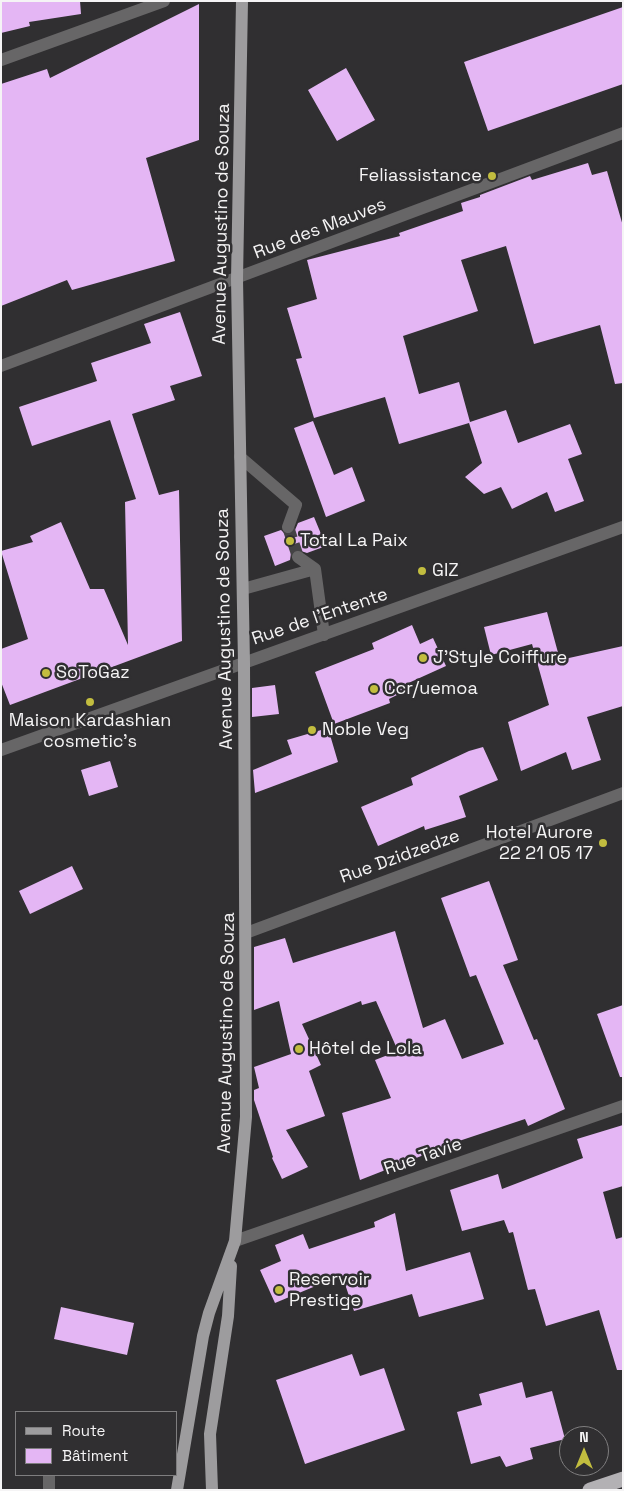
<!DOCTYPE html>
<html>
<head>
<meta charset="utf-8">
<style>
	body { margin:0 }
	#map { position:relative; width:624px; height:1491px; overflow:hidden; background:#302f31; font-family:"Space Grotesk",sans-serif }
	canvas { display:block }
	.frame { position:absolute; inset:0; border:2px solid #f5f4f5; pointer-events:none }
	.legend { position:absolute; left:15px; top:1411px; width:162px; height:65px; box-sizing:border-box; background:#302f31; border:1px solid #7f7e7f; margin:0; padding:6px 9px; list-style:none; font-size:15px; color:#f5f4f5 }
	.legend li { display:flex; align-items:center; gap:10px; height:25px }
	.legend b { width:25px; border:1px solid #7f7e7f }
	.north { position:absolute; left:559px; top:1426px; width:50px; height:50px; box-sizing:border-box; background:#302f31; border:1px solid #7f7e7f; border-radius:50%; rotate:0deg; font-size:14px; font-weight:700; line-height:20px; text-align:center; color:#f5f4f5 }
	.north::after { content:''; display:block; margin:auto; width:18px; height:22px; background:#c2bd3f; clip-path:polygon(50% 0,100% 100%,50% 72%,0 100%) }
</style>
</head>
<body>
<div id="map">
<canvas width="624" height="1491"></canvas>
<div class="frame"></div>
<ul class="legend">
<li><b style="height:6px;background:#9d9c9e"></b>Route</li>
<li><b style="height:14px;background:#e4b6f4"></b>Bâtiment</li>
</ul>
<div class="north">N</div>
</div>
<script>
const c = document.querySelector('canvas').getContext('2d');
c.lineJoin = 'round';
function paint(path, color) { c.fillStyle = color; c.fill(path, 'evenodd'); }
function strokePath(path, color, width, dash) { c.strokeStyle = color; c.lineWidth = width; c.lineCap = dash ? 'butt' : 'round'; c.setLineDash(dash || []); c.stroke(path); }
function label(font, color, halo, rows, align = 'center') {
  c.font = font + ' "Space Grotesk",sans-serif'; c.lineWidth = 5; c.setLineDash([]); c.textBaseline = 'middle'; c.strokeStyle = halo; c.fillStyle = color; for (const [text, x, y, turn = 0] of rows) {
    c.save(); c.translate(x, y); c.rotate((+turn || 0) * Math.PI / 180); c.textAlign = isNaN(turn) ? turn : align; if (halo) c.strokeText(text, 0, 0); c.fillText(text, 0, 0); c.restore();
  }
}
paint(new Path2D(`
	M 1,1 L 80,1 L 81,14 L 29,22 L 30,26 L 1,33 Z
	M 199,4 L 199,140 L 146,158 L 175,261 L 72,290 L 67,280 L 1,306 L 1,84 L 47,69 L 50,78 Z
	M 623,7 L 623,84 L 488,131 L 464,62 Z
	M 346,68 L 375,120 L 337,141 L 308,90 Z
	M 588,163 L 592,175 L 607,171 L 623,226 L 623,383 L 615,384 L 600,325 L 534,344 L 506,246 L 461,260 L 478,311 L 403,336 L 419,394 L 459,382 L 470,422 L 506,410 L 518,443 L 570,424 L 582,454 L 568,459 L 584,501 L 555,512 L 547,492 L 512,509 L 501,487 L 484,494 L 465,477 L 482,463 L 469,423 L 399,444 L 385,397 L 314,418 L 296,359 L 302,358 L 287,308 L 317,299 L 307,260 L 400,236 L 399,233 L 463,211 L 461,203 L 480,197 L 480,195 L 530,176 L 532,180 Z
	M 180,312 L 202,376 L 170,386 L 175,400 L 132,414 L 159,495 L 179,490 L 182,641 L 10,705 L 1,682 L 1,649 L 28,639 L 1,551 L 33,542 L 30,536 L 61,522 L 90,589 L 104,589 L 128,645 L 125,502 L 136,499 L 110,420 L 32,446 L 19,407 L 97,381 L 91,363 L 151,343 L 144,324 Z
	M 313,421 L 334,475 L 352,467 L 365,501 L 326,517 L 294,428 Z
	M 314,517 L 326,546 L 307,553 L 295,549 L 291,553 L 290,560 L 275,566 L 264,536 L 281,530 L 285,534 L 290,535 L 295,530 L 298,523 Z
	M 547,612 L 560,660 L 623,646 L 623,706 L 587,717 L 601,760 L 572,770 L 566,752 L 521,771 L 508,722 L 549,705 L 532,644 L 491,655 L 484,627 Z
	M 412,625 L 420,644 L 433,638 L 446,666 L 404,685 L 407,690 L 389,699 L 390,703 L 334,724 L 315,672 L 374,649 L 372,643 Z
	M 275,685 L 279,714 L 252,717 L 252,688 Z
	M 328,728 L 338,762 L 255,793 L 253,770 L 292,754 L 287,740 Z
	M 483,747 L 498,780 L 459,796 L 466,817 L 425,830 L 424,826 L 378,846 L 361,807 L 413,785 L 411,778 L 469,751 Z
	M 110,761 L 118,787 L 89,796 L 81,770 Z
	M 72,866 L 83,889 L 30,914 L 19,891 Z
	M 489,881 L 518,960 L 503,965 L 534,1040 L 537,1039 L 565,1109 L 528,1126 L 525,1119 L 462,1140 L 360,1180 L 342,1113 L 391,1098 L 375,1060 L 398,1051 L 376,1001 L 362,1005 L 361,1001 L 302,1024 L 321,1065 L 309,1071 L 325,1116 L 286,1130 L 308,1167 L 282,1179 L 272,1158 L 273,1157 L 254,1100 L 254,1090 L 259,1088 L 254,1067 L 291,1054 L 279,1001 L 254,1010 L 254,947 L 285,938 L 293,963 L 395,931 L 423,1028 L 445,1019 L 462,1059 L 504,1044 L 476,975 L 470,977 L 441,898 Z
	M 623,1005 L 623,1077 L 620,1077 L 597,1014 Z
	M 623,1125 L 623,1186 L 603,1192 L 616,1239 L 623,1237 L 623,1370 L 617,1370 L 599,1310 L 546,1326 L 535,1289 L 528,1290 L 513,1232 L 509,1233 L 504,1220 L 462,1231 L 450,1190 L 498,1174 L 502,1189 L 583,1158 L 577,1139 Z
	M 395,1213 L 406,1271 L 470,1252 L 484,1299 L 419,1317 L 412,1294 L 354,1311 L 342,1275 L 275,1303 L 260,1270 L 281,1261 L 275,1245 L 303,1234 L 309,1249 L 375,1227 L 374,1222 Z
	M 61,1307 L 134,1323 L 127,1355 L 54,1339 Z
	M 352,1354 L 360,1376 L 384,1368 L 405,1430 L 305,1464 L 276,1380 Z
	M 522,1382 L 526,1398 L 552,1391 L 565,1439 L 530,1448 L 533,1459 L 506,1467 L 500,1456 L 471,1464 L 457,1412 L 482,1405 L 479,1394 Z`), '#e4b6f4');
strokePath(new Path2D(`
	M 288,527 L 298,557`), '#444345', 12, [12, 6]);
strokePath(new Path2D(`
	M 1,60 L 164,1
	M 1,366 L 623,133
	M 240,457 L 296,505 L 288,527
	M 298,557 L 315,569 L 324,635
	M 243,589 L 315,569
	M 1,750 L 623,527
	M 246,933 L 623,793
	M 235,1241 L 623,1106
	M 49,1490 L 49,1475`), '#676667', 12);
strokePath(new Path2D(`
	M 177,1490 L 203,1336 L 209,1313 L 235,1241 L 246,1117 L 244,663 L 237,279 L 242,1
	M 212,1490 L 210,1434 L 228,1316 L 231,1266`), '#9d9c9e', 12);
strokePath(new Path2D(`
	M 590,1490 L 623,1479`), '#b3b1b4', 15);
for (const [x, y, r, color] of [
	[492,176,5,"#c2bd3f"],
	[290,541,5,"#c2bd3f"],
	[422,571,5,"#c2bd3f"],
	[423,658,5,"#c2bd3f"],
	[46,673,5,"#c2bd3f"],
	[374,689,5,"#c2bd3f"],
	[90,702,5,"#c2bd3f"],
	[312,730,5,"#c2bd3f"],
	[603,843,5,"#c2bd3f"],
	[299,1049,5,"#c2bd3f"],
	[279,1290,5,"#c2bd3f"]
]) { const dot = new Path2D(); dot.arc(x, y, r, 0, 2 * Math.PI); c.fillStyle = color; c.fill(dot); strokePath(dot, '#302f31', 2); }
label('18px', '#f5f4f5', '#302f31', [
	["Feliassistance",482,176,"right"],
	["Total La Paix",300,541],
	["GIZ",432,571],
	["J'Style Coiffure",433,658],
	["SoToGaz",56,673],
	["Ccr/uemoa",384,689],
	["Maison Kardashian",90,721,"center"],
	["cosmetic's",90,742,"center"],
	["Noble Veg",322,730],
	["Hotel Aurore",593,833,"right"],
	["22 21 05 17",593,854,"right"],
	["Hôtel de Lola",309,1049],
	["Reservoir",289,1280],
	["Prestige",289,1301]
], 'left');
label('18px', '#f5f4f5', '#302f31', [
	["Avenue Augustino de Souza",222,224,-89],
	["Rue des Mauves",320,229,-21],
	["Rue de l'Entente",320,617,-19],
	["Avenue Augustino de Souza",225,629,-91],
	["Rue Dzidzedze",400,857,-20],
	["Avenue Augustino de Souza",227,1033,-89],
	["Rue Tavie",423,1157,-19]
]);
</script>
</body>
</html>
